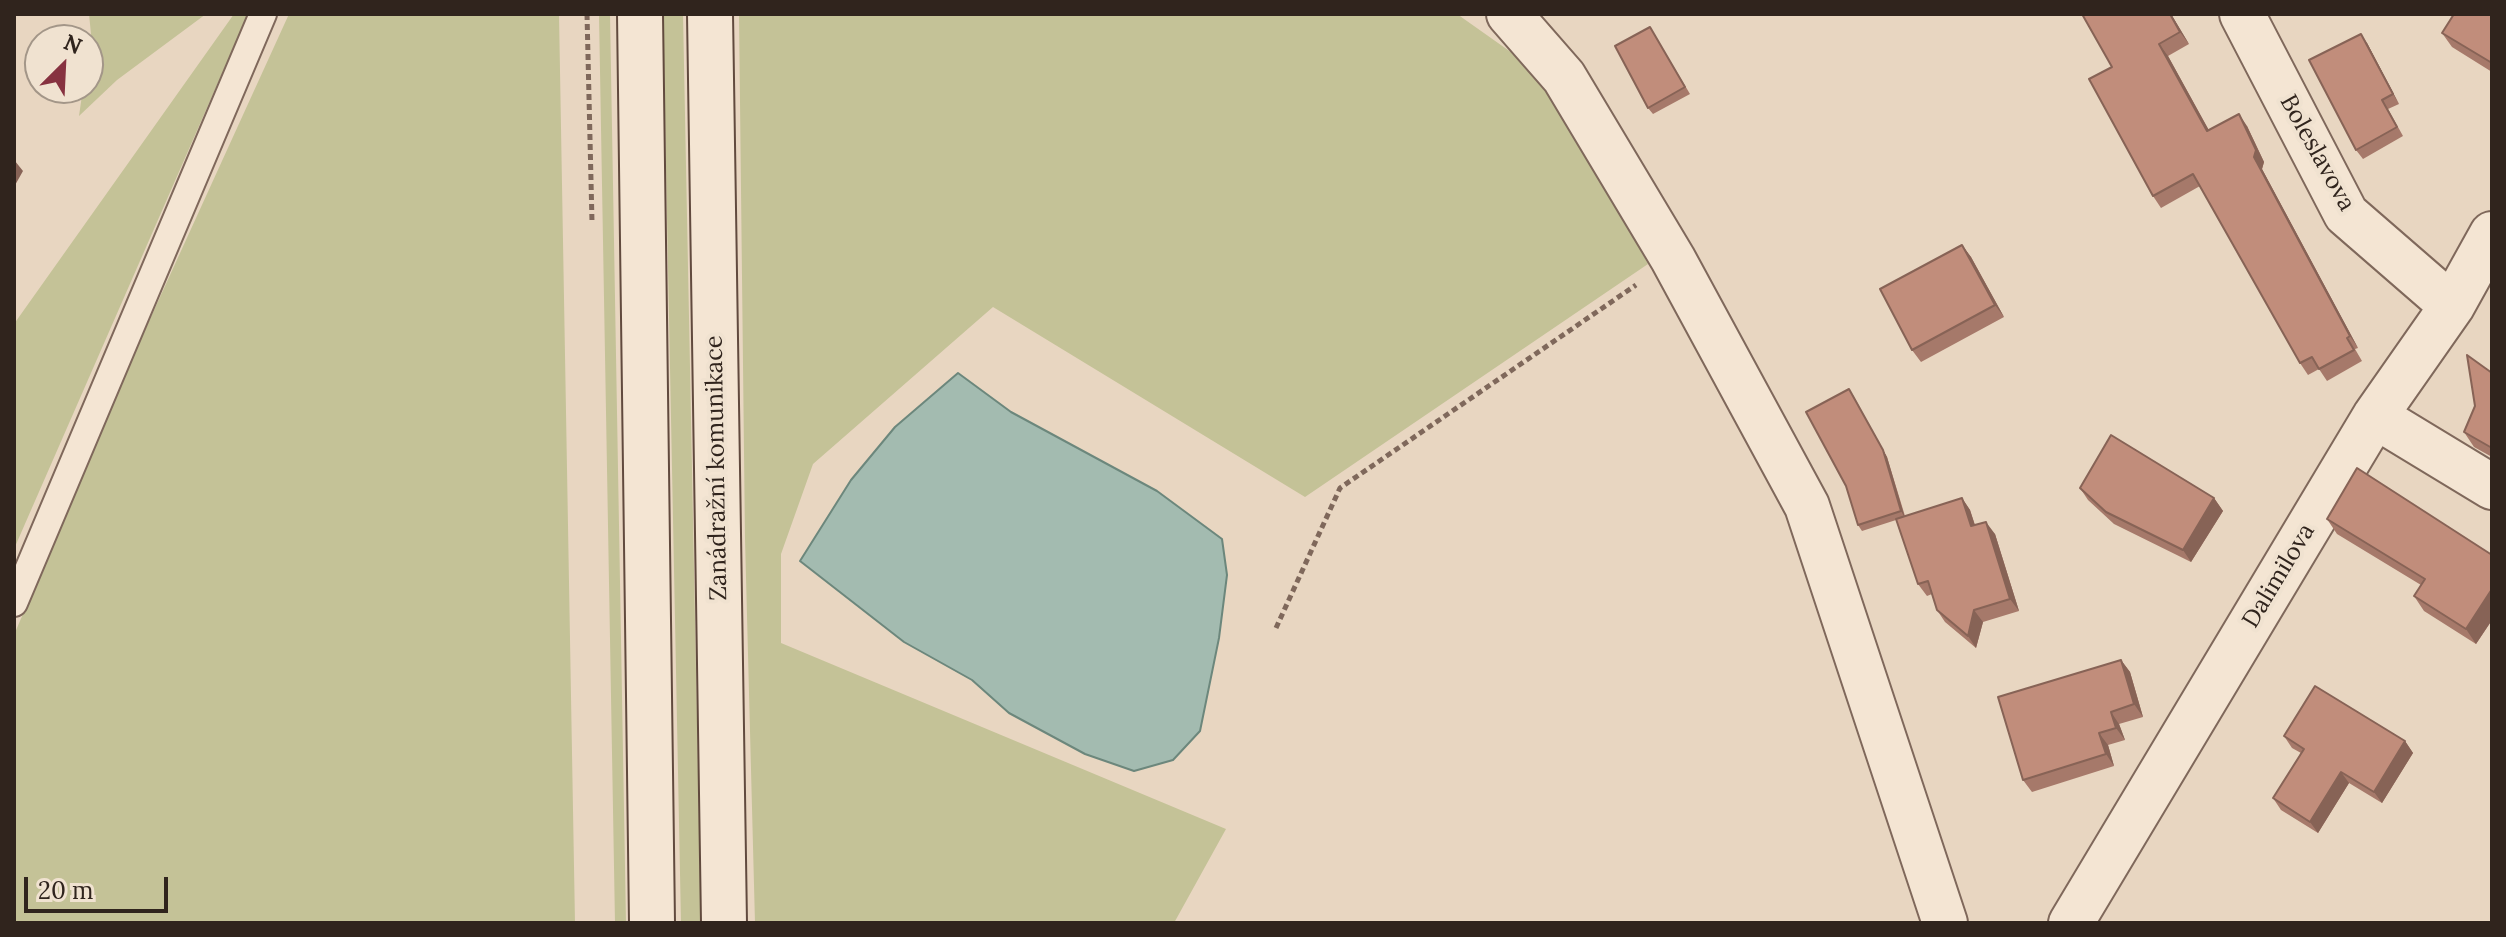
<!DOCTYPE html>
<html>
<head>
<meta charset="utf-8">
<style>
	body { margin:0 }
	#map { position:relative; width:2506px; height:937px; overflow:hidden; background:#e8d6c1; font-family:Lora,serif }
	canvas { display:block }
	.frame { position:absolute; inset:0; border:16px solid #30241d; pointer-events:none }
	.north { position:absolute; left:24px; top:24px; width:80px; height:80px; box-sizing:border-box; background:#f0e2d0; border:2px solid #a39688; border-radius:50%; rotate:24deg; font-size:22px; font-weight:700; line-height:32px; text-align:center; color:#30241d }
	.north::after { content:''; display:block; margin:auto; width:28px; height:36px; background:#873240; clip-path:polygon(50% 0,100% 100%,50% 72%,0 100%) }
	.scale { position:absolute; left:24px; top:877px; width:144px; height:36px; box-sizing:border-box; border:4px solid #30241d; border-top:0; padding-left:10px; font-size:24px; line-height:28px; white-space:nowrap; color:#30241d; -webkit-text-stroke:6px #f0e2d0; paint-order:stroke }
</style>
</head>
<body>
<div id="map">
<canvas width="2506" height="937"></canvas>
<div class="frame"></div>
<div class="north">N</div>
<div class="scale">20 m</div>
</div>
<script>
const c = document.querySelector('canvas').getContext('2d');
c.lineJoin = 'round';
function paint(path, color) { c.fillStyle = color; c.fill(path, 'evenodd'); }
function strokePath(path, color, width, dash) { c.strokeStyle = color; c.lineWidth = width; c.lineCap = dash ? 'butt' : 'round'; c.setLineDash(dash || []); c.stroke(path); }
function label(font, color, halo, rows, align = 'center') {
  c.font = font + ' Lora,serif'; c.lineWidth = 8; c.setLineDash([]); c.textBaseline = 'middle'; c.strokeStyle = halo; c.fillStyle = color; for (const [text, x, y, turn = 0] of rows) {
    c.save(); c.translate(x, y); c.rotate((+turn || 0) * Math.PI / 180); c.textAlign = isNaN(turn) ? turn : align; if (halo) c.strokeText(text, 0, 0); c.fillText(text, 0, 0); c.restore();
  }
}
paint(new Path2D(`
	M 89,14 L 206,14 L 117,80 L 79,116 L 83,88 L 88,88 L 91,34 Z
	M 234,14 L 248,14 L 14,549 L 14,324 Z
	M 289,14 L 559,14 L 575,923 L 14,923 L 14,635 L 129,365 Z
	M 599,14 L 610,14 L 626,923 L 615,923 Z
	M 663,14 L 683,14 L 701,923 L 681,923 Z
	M 739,14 L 1457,14 L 1549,79 L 1648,264 L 1305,497 L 993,307 L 813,464 L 781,554 L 781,643 L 1226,829 L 1174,923 L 755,923 L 745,539 Z`), '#c4c297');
const water = new Path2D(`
	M 958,373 L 1011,412 L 1157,491 L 1222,539 L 1227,575 L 1219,638 L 1200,731 L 1173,760 L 1134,771 L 1085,754 L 1009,713 L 972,680 L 904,642 L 800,561 L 851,480 L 895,427 Z`);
paint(water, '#a3bbb0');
strokePath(water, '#6c877c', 2);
const service = new Path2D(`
	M 14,603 L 263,14`);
const minor = new Path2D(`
	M 1509,14 L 1564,77 L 1673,259 L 1807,506 L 1945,923
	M 2242,14 L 2346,214 L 2452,306
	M 2375,416 L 2492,487
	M 2071,923 L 2375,416 L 2452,306 L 2492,234`);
const secondary = new Path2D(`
	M 640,14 L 652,923
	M 710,14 L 724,923`);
strokePath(service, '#7f685b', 30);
strokePath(minor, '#7f685b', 48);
strokePath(secondary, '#614a3e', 48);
strokePath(new Path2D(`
	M 587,14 L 592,222
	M 1276,628 L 1340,488 L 1636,285`), '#7f685b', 5, [6, 4]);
strokePath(service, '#f4e5d3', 26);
strokePath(minor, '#f4e5d3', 44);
strokePath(secondary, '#f4e5d3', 44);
paint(new Path2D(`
	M 2082,14 L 2171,14 L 2189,44 L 2168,56 L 2209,131 L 2247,126 L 2264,162 L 2262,169 L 2358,348 L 2355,349 L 2362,361 L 2327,381 L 2319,369 L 2308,375 L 2300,363 L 2200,186 L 2161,208 L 2153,196 L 2112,67 Z
	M 2492,14 L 2492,72 L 2452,47 L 2442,33 Z
	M 1650,27 L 1690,94 L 1653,114 L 1648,108 Z
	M 2367,43 L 2399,104 L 2388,109 L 2403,136 L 2363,159 L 2356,150 Z
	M 1962,245 L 1971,257 L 2004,317 L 1921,362 L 1912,350 Z
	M 2492,373 L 2492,457 L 2474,447 L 2464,432 Z
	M 1853,395 L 1887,457 L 1905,516 L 1962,498 L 1970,510 L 1975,525 L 1995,534 L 2019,611 L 1983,622 L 1976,648 L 1945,622 L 1937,610 L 1932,594 L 1927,596 L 1918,584 L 1896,520 L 1862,531 L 1858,525 Z
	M 2080,488 L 2214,498 L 2223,511 L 2191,562 L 2114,524 L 2088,500 Z
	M 2327,519 L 2492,555 L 2492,620 L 2476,644 L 2424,611 L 2414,596 L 2421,585 L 2337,534 Z
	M 2121,660 L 2130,672 L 2143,717 L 2119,724 L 2125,740 L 2108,745 L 2114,766 L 2032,792 L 2023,780 Z
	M 2284,736 L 2405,741 L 2413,753 L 2382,803 L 2349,783 L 2318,833 L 2281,810 L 2273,798 L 2301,753 L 2292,748 Z`), '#a6796a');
paint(new Path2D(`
	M 2170,14 L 2171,14 L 2189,44 L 2180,32 Z
	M 2361,34 L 2367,43 L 2399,104 L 2393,94 Z
	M 2159,44 L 2168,56 L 2216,143 L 2207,131 Z
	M 2239,114 L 2247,126 L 2264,162 L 2262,169 L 2358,348 L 2350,336 L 2254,157 Z
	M 15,161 L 23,171 L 14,187 L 14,163 Z
	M 1962,245 L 1971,257 L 2004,317 L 1995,305 Z
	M 1849,389 L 1887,457 L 1905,518 L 1901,511 Z
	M 1962,498 L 1970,510 L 1979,538 L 1971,526 Z
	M 2214,498 L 2223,511 L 2191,562 L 2183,550 Z
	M 1986,522 L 1995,534 L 2019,611 L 2010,599 Z
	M 2492,589 L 2492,620 L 2476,644 L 2466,629 Z
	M 1974,610 L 1983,622 L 1976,648 L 1968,636 Z
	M 2121,660 L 2130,672 L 2143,717 L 2134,704 Z
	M 2111,712 L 2119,724 L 2125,740 L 2116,728 Z
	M 2099,733 L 2108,745 L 2114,766 L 2106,754 Z
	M 2405,741 L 2413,753 L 2382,803 L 2374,792 Z
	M 2341,772 L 2349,783 L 2318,833 L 2310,822 Z`), '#876356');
const building = new Path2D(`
	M 2082,14 L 2170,14 L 2180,32 L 2159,44 L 2207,131 L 2239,114 L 2256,150 L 2254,157 L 2350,336 L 2347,338 L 2354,350 L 2319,369 L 2312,357 L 2300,363 L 2193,174 L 2153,196 L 2089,79 L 2112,67 Z
	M 2454,14 L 2492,14 L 2492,63 L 2442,33 Z
	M 1650,27 L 1685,87 L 1648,108 L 1615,46 Z
	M 2361,34 L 2393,94 L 2382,100 L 2397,127 L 2356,150 L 2309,60 Z
	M 1962,245 L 1995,305 L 1912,350 L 1880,289 Z
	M 2467,355 L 2492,373 L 2492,448 L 2464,432 L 2475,406 Z
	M 1849,389 L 1883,450 L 1901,511 L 1858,525 L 1846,486 L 1806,412 Z
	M 2111,435 L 2214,498 L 2183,550 L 2106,512 L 2080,488 Z
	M 2357,468 L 2492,555 L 2492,589 L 2466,629 L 2414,596 L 2425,579 L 2327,519 Z
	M 1962,498 L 1971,526 L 1986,522 L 2010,599 L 1974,610 L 1968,636 L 1937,610 L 1928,581 L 1918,584 L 1896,519 Z
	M 2121,660 L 2134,704 L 2111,712 L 2116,728 L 2099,733 L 2106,754 L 2023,780 L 1998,697 Z
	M 2315,686 L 2405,741 L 2374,792 L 2341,772 L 2310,822 L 2273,798 L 2304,749 L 2284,736 Z`);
paint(building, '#c18d7b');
strokePath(building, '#876356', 2);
label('24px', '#30241d', '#f0e2d0', [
	["Boleslavova",2317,153,61],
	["Zanádražní komunikace",717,468,-91],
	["Dalimilova",2279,576,-59]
]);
</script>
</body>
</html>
